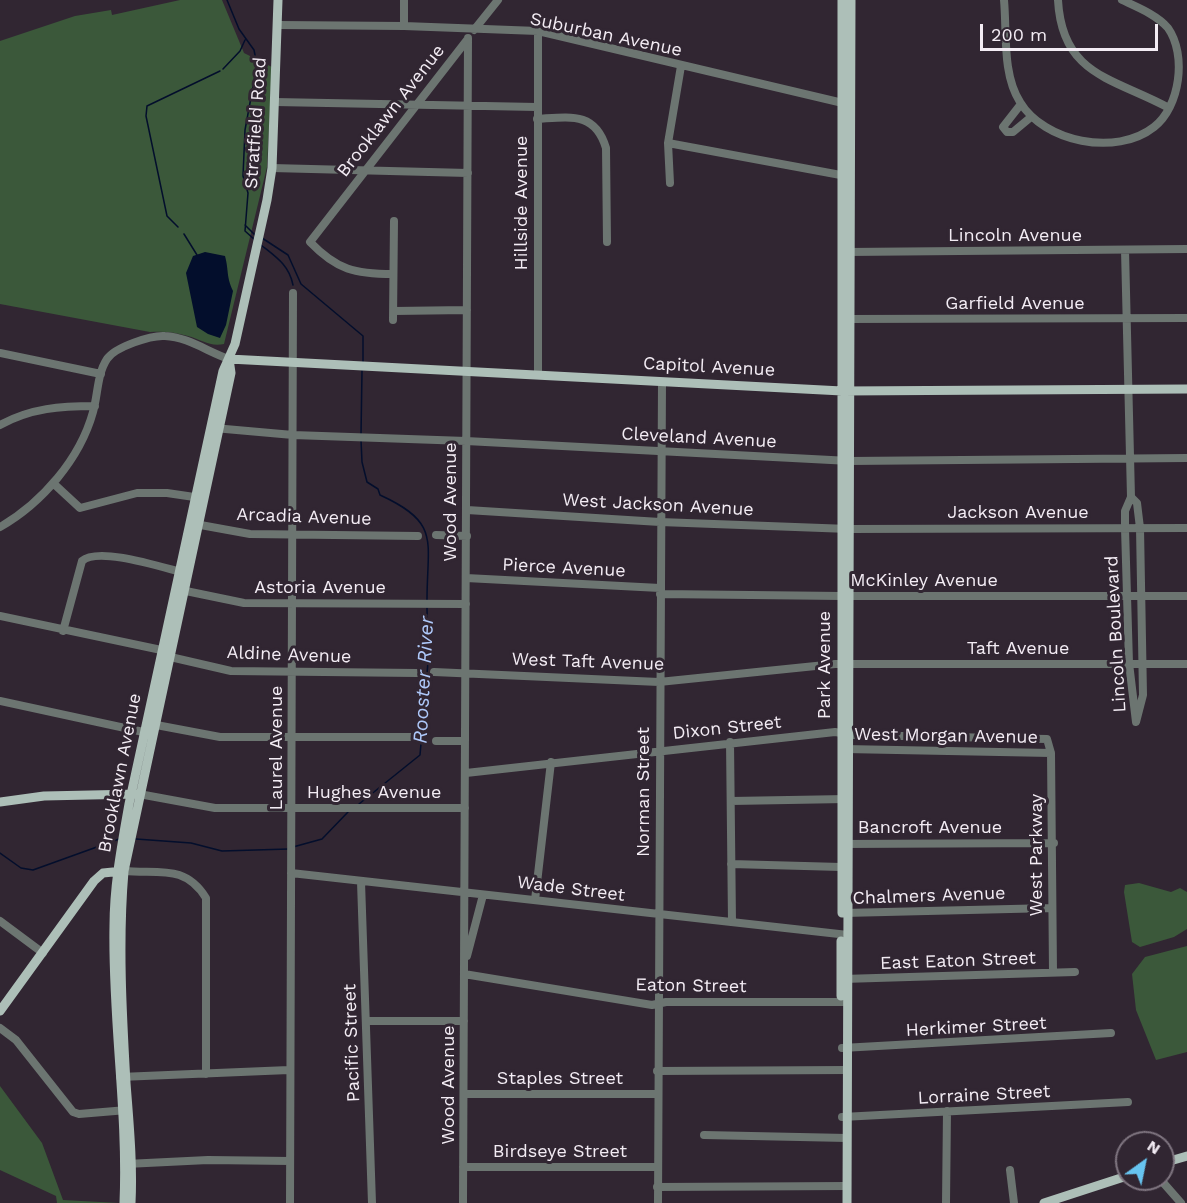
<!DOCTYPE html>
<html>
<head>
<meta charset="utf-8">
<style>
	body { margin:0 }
	#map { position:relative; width:1187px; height:1203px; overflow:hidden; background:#312632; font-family:"Work Sans",sans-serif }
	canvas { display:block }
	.north { position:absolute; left:1115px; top:1131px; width:60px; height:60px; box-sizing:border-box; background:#312632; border:2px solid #7f7580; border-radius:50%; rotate:33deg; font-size:16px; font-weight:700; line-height:24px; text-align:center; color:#f3ecf4 }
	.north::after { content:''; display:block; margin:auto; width:21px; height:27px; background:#67c4f0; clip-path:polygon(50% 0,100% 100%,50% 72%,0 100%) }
	.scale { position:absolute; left:980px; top:24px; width:178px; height:27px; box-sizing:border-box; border:3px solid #f3ecf4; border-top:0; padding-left:8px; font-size:18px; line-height:21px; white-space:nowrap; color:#f3ecf4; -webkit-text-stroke:4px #312632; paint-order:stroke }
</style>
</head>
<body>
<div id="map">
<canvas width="1187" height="1203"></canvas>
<div class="north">N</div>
<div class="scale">200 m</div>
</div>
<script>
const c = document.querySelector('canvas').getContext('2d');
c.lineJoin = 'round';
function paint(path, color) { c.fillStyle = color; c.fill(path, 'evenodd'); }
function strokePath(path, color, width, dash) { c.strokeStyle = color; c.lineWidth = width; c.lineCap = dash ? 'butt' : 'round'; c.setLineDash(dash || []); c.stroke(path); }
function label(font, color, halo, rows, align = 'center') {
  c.font = font + ' "Work Sans",sans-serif'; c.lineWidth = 6; c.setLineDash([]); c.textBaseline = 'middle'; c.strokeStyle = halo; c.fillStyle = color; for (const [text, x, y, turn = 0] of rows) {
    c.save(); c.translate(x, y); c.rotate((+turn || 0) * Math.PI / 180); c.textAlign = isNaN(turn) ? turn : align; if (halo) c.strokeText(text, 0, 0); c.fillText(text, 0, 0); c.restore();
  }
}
paint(new Path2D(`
	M 180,0 L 222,0 L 244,53 L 272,67 L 267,167 L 224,344 C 210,347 202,340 188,336 C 175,332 164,331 150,332 L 0,304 L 0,41 L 75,16 L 111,10 L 112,15 Z
	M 1139,883 L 1171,892 L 1180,888 L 1187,892 L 1187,929 L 1174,937 L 1140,947 L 1132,942 L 1124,892 L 1125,885 Z
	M 1187,946 L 1187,1052 L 1156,1060 L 1136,1010 L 1132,974 L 1145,957 Z
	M 0,1086 L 42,1143 L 63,1200 L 119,1203 L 57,1203 L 56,1196 L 0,1170 Z`), '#3b583a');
paint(new Path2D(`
	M 205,252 L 225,256 C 229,271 226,276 233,291 L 226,325 L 220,338 L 208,334 L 197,327 L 186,273 L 193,256 Z`), '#030e2c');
strokePath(new Path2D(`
	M 227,0 L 239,29 L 254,50 L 257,65 L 245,130 L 243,176 L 248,193 L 245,231 L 255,240
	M 223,69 L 240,51 L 245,40
	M 245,225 L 255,235
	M 178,227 L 167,216 L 146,116 L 147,106 L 220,71
	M 184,234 L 197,255
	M 262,238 L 288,255 L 301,284 L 363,336 L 363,363
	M 261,245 C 276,257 289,265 293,285
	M 361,435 L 362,371
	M 361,440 L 362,462 L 367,482 L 378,489 L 380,495 C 441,523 427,540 427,600
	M 359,804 L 420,755 L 428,662 L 427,608
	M 136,839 L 191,843 L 222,851 L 289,849
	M 293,847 L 322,839 L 348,812
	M 0,853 L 21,868 L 33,870 L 119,839`), '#030e2c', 1.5);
strokePath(new Path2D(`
	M 1004,0 C 1007,32 1002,74 1020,102 C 1044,142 1116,157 1154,127 C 1180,107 1187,55 1168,28 C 1157,15 1137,7 1122,0
	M 1058,0 C 1062,76 1114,78 1169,108
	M 279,25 L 404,26 L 538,31 L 847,104
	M 404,26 L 404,0
	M 474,30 L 498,0
	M 275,102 L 537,107
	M 1021,104 L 1003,127 L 1007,132 L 1013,132 L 1031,117
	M 537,119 C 569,117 595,111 606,148 L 607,242
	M 668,143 L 846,176
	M 272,168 L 468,173
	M 670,183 L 668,143 L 681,66
	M 1125,250 L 1131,497 L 1125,511 L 1125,528 L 1129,663 L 1136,722 L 1143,695 L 1140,528 L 1137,503 L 1131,497
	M 847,252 L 1187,249
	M 393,274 C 355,274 337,270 310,242 L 467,40
	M 394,311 L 467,310
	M 847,319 L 1187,318
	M 393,320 L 394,221
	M 0,353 L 101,374
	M 538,374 L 538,31
	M 0,425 C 31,408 61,406 95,406
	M 214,428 L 293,435 L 466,441 L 850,461 L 1187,458
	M 53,483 L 80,508 L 137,493 L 167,493 L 201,498
	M 467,510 L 660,522 L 849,529 L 1187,528
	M 195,524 L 250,534 L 418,536
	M 0,527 C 42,503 80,459 93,412 C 98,395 97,374 107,359 C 115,347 151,335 165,336 C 188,337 208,352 229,359
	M 436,535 L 467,536
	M 466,578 L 660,588
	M 181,590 L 244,603 L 466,604
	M 660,594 L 841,596 L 1187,596
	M 0,616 L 166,651
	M 63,631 L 82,561 C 98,546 164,568 185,573
	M 166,656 L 231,671 L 417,673
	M 434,672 L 659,682 L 835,664 L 1187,664
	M 0,701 L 148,733
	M 151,724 L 220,737 L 416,737
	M 436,741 L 465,741
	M 730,742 L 732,922
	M 845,749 L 1051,753
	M 466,773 L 835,732 L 854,735 L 1047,739 L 1051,753 L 1053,972
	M 139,794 L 215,808 L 465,808
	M 731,801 L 846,799
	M 843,844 L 1054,843
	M 731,864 L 841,867
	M 124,871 C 159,874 185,864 206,898 L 206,1074
	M 291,873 L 848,935
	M 361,882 L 372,1203
	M 535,900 L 551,762
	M 844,913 L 1052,908
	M 0,921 L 43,953
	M 467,956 L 483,895
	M 464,974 L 652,1005 L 666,1002 L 847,1002
	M 843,979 L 1075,972
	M 367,1021 L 464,1021
	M 0,1028 L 16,1040 L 73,1112 L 79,1114 L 127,1110
	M 842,1048 L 1111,1033
	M 657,1071 L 847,1070
	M 120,1077 L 289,1070
	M 464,1094 L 656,1094
	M 842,1117 L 1128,1102
	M 704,1135 L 847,1138
	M 126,1164 L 208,1160 L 290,1161
	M 463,1167 L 657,1167
	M 1010,1170 L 1014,1203
	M 1160,1179 L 1181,1203
	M 657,1187 L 847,1186
	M 290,1203 L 293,293
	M 463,1203 L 468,38
	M 658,1203 L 662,382
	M 946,1203 L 947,1111`), '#6c7571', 8);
strokePath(new Path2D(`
	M 229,359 L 842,391 L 1187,389
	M 0,802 L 44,796 L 137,794
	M 842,913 L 842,0
	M 841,996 L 841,941
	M 0,1011 L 94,881 L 103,873 L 123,871
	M 1163,1163 L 1187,1156
	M 124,1203 C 128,1111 112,1018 114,926 C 114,884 122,844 129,804 L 223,371 L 235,344 L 267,200 L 272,168 L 278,0
	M 131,1203 C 133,1163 129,1123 126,1083 C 122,1013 118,941 124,871 L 231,373 L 229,359
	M 847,1203 L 851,0
	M 1044,1203 L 1127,1176`), '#adbfb8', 9);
label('18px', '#f3ecf4', '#312632', [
	["Suburban Avenue",606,35,12],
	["Brooklawn Avenue",391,111,-52],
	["Stratfield Road",256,123,-86],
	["Hillside Avenue",522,203,-90],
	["Lincoln Avenue",1015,236],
	["Garfield Avenue",1015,304],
	["Capitol Avenue",709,367,3],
	["Cleveland Avenue",699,438,3],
	["Wood Avenue",451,502,-90],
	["West Jackson Avenue",658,505,3],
	["Jackson Avenue",1018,513],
	["Arcadia Avenue",304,517,2],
	["Pierce Avenue",564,568,3],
	["McKinley Avenue",924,581],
	["Astoria Avenue",320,588],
	["Lincoln Boulevard",1116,634,-93],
	["Taft Avenue",1018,649],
	["Aldine Avenue",289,655,2],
	["West Taft Avenue",588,662,2],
	["Park Avenue",825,665,-90],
	["Dixon Street",727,728,-6],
	["West Morgan Avenue",946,736,1],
	["Laurel Avenue",277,748,-90],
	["Brooklawn Avenue",120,773,-79],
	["Norman Street",644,792,-90],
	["Hughes Avenue",374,793],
	["Bancroft Avenue",930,828],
	["West Parkway",1037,855,-90],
	["Wade Street",571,889,7],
	["Chalmers Avenue",929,896,-2],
	["East Eaton Street",958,961,-2],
	["Eaton Street",691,986,1],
	["Herkimer Street",976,1027,-3],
	["Pacific Street",352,1043,-92],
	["Staples Street",560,1079],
	["Wood Avenue",449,1085,-90],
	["Lorraine Street",984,1095,-3],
	["Birdseye Street",560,1152]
]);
label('italic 20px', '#aec8f9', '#312632', [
	["Rooster River",424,680,-87]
]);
</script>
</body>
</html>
